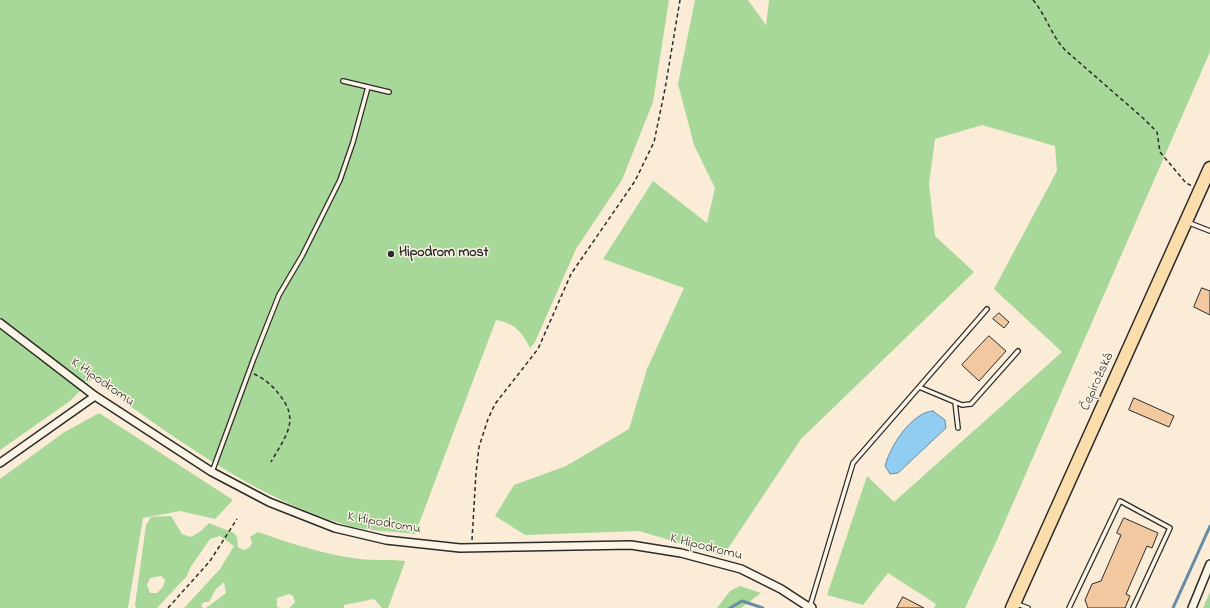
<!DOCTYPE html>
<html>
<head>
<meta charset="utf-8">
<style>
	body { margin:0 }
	canvas { display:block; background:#faecd7 }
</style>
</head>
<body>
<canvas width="1210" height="608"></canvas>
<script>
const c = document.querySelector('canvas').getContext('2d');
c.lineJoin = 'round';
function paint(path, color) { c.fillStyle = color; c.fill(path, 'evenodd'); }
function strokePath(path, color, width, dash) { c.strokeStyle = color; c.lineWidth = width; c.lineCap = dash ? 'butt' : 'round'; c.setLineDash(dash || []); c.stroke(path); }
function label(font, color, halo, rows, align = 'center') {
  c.font = font + ' "Indie Flower",sans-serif'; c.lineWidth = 3; c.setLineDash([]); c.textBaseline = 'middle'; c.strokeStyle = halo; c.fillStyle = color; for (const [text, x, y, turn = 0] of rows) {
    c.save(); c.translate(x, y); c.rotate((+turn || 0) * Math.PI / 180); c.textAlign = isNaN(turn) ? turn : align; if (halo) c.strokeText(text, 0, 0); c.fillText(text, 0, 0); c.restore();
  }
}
paint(new Path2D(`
	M 0,0 L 669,0 L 653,102 L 622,180 L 576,249 L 535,342 L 530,348 C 522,332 515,323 496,320 L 415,534 C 394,531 365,531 346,525 C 252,497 171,435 92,379 L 70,401 L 0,450 Z
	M 695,0 L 748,0 L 766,25 L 769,0 L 1210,0 L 1210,52 L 996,542 L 965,608 L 934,608 L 936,604 L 888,573 L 863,605 L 827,595 L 867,476 L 894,502 L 1062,352 L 994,289 L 1057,171 L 1055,146 L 982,125 L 935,139 L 929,184 L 935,236 L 974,272 L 801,439 L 723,556 L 639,531 L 525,535 L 495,516 L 514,485 L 566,466 L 629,429 L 647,369 L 684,288 L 603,259 L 653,181 L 707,223 L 715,188 L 694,145 L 678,84 Z
	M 99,413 L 233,500 L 215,519 L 180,511 L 143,518 L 128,608 L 0,608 L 0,479 L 63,433 Z
	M 171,516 L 182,534 L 191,537 L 201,531 L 209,523 L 234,533 L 237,537 L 238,547 L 243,550 L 249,548 L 252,543 L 250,537 L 258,532 C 289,543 320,553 353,558 C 369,561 388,559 405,561 L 405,562 L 388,608 L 382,608 L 374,599 L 344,605 L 344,608 L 289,608 L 295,602 L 293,596 L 289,594 L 277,598 L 277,607 L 280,608 L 206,608 L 226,593 L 224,582 L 216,589 L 209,602 L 204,602 L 201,605 L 203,608 L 184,608 L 220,569 L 234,546 L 220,536 L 210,539 L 190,568 L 187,576 L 157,608 L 136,608 L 135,605 L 146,525 L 151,517 ZM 161,576 L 165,580 L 163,587 L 157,593 L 150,593 L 147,585 L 150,578 Z
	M 740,586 L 761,593 L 741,608 L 717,608 L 730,591 Z
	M 1210,592 L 1210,608 L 1203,608 Z`), '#a7d899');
const water = new Path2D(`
	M 933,411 L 945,420 L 946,428 L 898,473 L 890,474 L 885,466 C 890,446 912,412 933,411 Z`);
paint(water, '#91ccf1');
strokePath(water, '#688ca2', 1);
strokePath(new Path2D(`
	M 730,608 L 742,601 L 763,608
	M 1173,608 L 1210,526`), '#688ca2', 3);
const building = new Path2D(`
	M 1202,288 L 1210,291 L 1210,315 L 1194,307 Z
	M 999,313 L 1009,322 L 1004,328 L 993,319 Z
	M 989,336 L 1006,351 L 979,381 L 962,365 Z
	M 1134,398 L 1174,416 L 1169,427 L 1129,410 Z
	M 1124,518 L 1158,533 L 1152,548 L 1147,546 L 1126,594 L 1130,596 L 1125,608 L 1088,608 L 1085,600 L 1092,584 L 1101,581 L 1121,535 L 1117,533 Z
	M 903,597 L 924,608 L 897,608 Z`);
paint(building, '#f2c8a1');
strokePath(building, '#2b2b2b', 1);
const service = new Path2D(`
	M 343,81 L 389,92
	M 1187,222 L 1210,231
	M 919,387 L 962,405 L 971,404 L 1018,351
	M 955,402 L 958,428
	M 212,472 L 254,358 L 279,295 L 302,256 L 340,180 L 353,142 L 368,87
	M 1017,604 L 1028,608
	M 810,606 L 853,463 L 987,309
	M 1069,608 L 1120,501 L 1170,528 L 1133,608`);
const minor = new Path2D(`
	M 0,323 L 95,396 L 212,472 L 269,502 L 335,528 L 386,540 L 460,548 L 631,545 L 681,553 L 741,569 L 781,589 L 810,608
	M 0,463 L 95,396
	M 1192,608 L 1210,564`);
const tertiary = new Path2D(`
	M 810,607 L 811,608`);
const primary = new Path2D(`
	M 1012,608 L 1210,168`);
strokePath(service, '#2b2b2b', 6);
strokePath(minor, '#2b2b2b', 10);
strokePath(tertiary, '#2b2b2b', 12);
strokePath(primary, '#2b2b2b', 15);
strokePath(new Path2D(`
	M 1033,0 C 1046,15 1051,35 1065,50 L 1143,118 L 1157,132 L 1160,152 L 1186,183 L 1192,186
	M 254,374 C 263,378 272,385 278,393 C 301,420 286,435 271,462
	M 472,540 L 476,473 L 479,447 L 488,419 L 495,404 L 538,349 L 571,274 L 635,181 L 654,142 L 665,89 L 680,0
	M 168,608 L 210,561 L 237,519`), '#2b2b2b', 1.5, [4, 3]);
strokePath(service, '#fcf5e5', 3.5);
strokePath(minor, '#fcf5e5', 7);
strokePath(tertiary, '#fcf5e5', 9);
strokePath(primary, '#fbddab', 12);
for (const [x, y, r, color] of [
	[391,254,4,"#2b2b2b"]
]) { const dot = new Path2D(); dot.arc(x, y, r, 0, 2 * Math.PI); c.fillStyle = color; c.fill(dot); strokePath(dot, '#fcf5e5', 1.5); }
label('bold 14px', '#2b2b2b', '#fcf5e5', [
	["Hipodrom most",399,254]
], 'left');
label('14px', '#2b2b2b', '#fcf5e5', [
	["Čepirožská",1098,382,-66],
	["K Hipodromu",102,383,35],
	["K Hipodromu",384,524,10],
	["K Hipodromu",706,548,14]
]);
</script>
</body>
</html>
